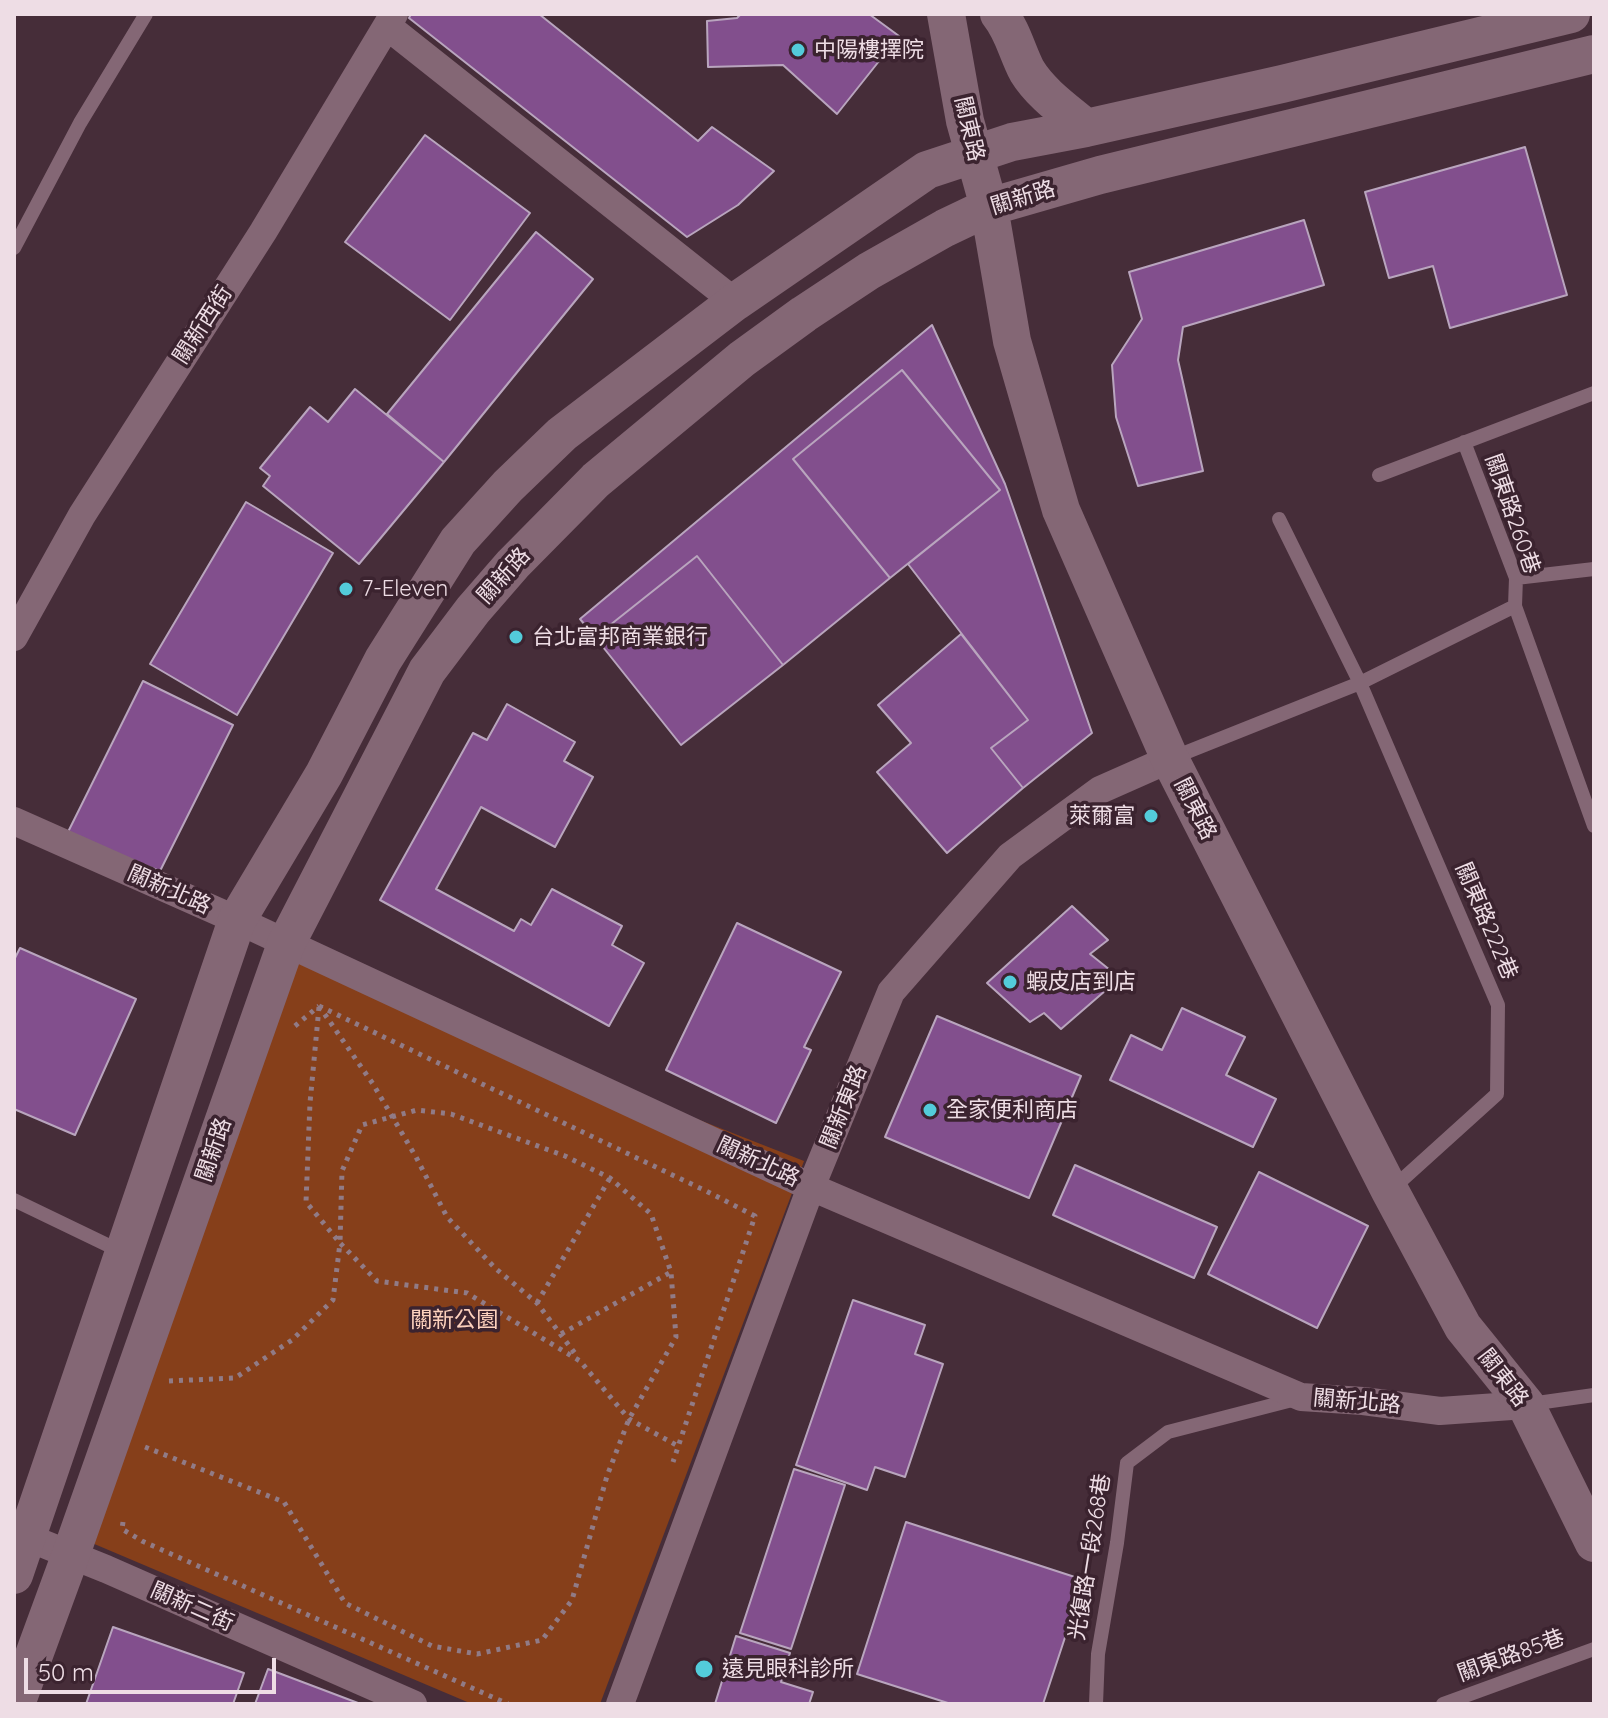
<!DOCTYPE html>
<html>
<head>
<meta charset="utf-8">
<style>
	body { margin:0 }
	#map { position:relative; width:1608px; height:1718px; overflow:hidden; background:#462d39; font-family:Quicksand,sans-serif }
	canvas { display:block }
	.frame { position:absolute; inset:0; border:16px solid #eedde5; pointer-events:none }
	.scale { position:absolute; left:24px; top:1658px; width:252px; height:36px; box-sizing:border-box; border:4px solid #eedde5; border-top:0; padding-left:10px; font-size:24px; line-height:28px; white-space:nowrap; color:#eedde5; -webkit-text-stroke:6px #3b232f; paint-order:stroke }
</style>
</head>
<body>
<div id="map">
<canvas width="1608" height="1718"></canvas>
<div class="frame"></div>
<div class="scale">50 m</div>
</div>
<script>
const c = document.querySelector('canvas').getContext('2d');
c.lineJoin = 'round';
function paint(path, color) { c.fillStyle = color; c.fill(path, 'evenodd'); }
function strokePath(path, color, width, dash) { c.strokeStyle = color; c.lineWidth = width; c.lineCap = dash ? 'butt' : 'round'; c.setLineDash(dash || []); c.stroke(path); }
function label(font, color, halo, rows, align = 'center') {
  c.font = font + ' Quicksand,"Noto Sans TC",sans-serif'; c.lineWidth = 7; c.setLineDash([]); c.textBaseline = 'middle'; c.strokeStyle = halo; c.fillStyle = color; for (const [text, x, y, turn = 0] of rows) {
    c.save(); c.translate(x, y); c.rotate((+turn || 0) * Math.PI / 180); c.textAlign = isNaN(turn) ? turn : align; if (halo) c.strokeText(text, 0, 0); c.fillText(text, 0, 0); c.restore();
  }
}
paint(new Path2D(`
	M 291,960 L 804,1161 L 600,1704 L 472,1704 L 92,1543 Z`), '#863f1a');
const building = new Path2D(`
	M 411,14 L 539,14 L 698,141 L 712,127 L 774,171 L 738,205 L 687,237 L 409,18 Z
	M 741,14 L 869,14 L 899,36 L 837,114 L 783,65 L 708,67 L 707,21 L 737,18 Z
	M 425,135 L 530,213 L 450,320 L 345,242 Z
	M 1525,147 L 1567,295 L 1450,328 L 1433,266 L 1389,278 L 1365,192 Z
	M 1304,220 L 1324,285 L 1183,327 L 1178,360 L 1203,471 L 1138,486 L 1116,417 L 1112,365 L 1142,319 L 1129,272 Z
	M 536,232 L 593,279 L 444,462 L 387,414 Z
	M 932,325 L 1005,484 L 1092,733 L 1023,788 L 991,748 L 1028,720 L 908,564 L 1000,490 L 902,370 L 793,459 L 890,578 L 783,665 L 697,556 L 595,637 L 580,619 Z
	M 902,370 L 1000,490 L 890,578 L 793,459 Z
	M 355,389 L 444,462 L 359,564 L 263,486 L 270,476 L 260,468 L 310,407 L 328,422 Z
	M 246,502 L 333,553 L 237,715 L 150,664 Z
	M 697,556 L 783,665 L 681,745 L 595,637 Z
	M 961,634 L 1028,720 L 991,748 L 1023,788 L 947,853 L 877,772 L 911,743 L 878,705 Z
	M 143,681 L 233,725 L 160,871 L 66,836 Z
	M 507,704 L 575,742 L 564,761 L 593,777 L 555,847 L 481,807 L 436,889 L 514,931 L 521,919 L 531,925 L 552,889 L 622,926 L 612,945 L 644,963 L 609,1026 L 380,900 L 473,733 L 487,740 Z
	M 1072,906 L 1108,940 L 1090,954 L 1120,978 L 1061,1029 L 1044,1013 L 1030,1022 L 987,983 Z
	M 737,923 L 841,972 L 804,1047 L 811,1050 L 776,1123 L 666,1070 Z
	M 20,948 L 136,999 L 75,1135 L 14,1109 L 14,960 Z
	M 1182,1008 L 1245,1037 L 1226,1075 L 1276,1099 L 1253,1147 L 1110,1080 L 1131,1035 L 1162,1050 Z
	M 937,1016 L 1081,1076 L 1029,1198 L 885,1137 Z
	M 1075,1165 L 1217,1227 L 1194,1278 L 1053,1215 Z
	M 1259,1172 L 1368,1226 L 1317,1328 L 1208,1274 Z
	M 853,1300 L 925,1325 L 915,1354 L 943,1364 L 905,1477 L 875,1467 L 867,1490 L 796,1465 Z
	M 794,1469 L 845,1485 L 791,1649 L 740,1633 Z
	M 906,1522 L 1084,1580 L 1043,1704 L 951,1704 L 857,1674 Z
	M 113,1627 L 244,1673 L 233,1704 L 86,1704 Z
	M 736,1636 L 790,1653 L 781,1682 L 813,1692 L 809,1704 L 715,1704 Z
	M 268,1669 L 358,1703 L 358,1704 L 255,1704 Z`);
paint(building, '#824f8d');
strokePath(building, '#b9a5be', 2);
strokePath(new Path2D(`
	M 319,1006 L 706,1191 L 755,1216 L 673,1462
	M 319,1006 L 373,1084 L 416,1157 L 447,1217 L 495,1268 L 537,1303 L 577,1356
	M 319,1007 L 310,1103 L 306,1202 L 340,1243
	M 295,1026 L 319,1006
	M 537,1303 L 610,1178
	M 561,1334 L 671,1272
	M 169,1381 L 235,1378 L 292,1340 L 333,1300 L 340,1243 L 377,1281 L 467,1293 L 580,1361 L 629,1419 L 678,1446
	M 145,1447 L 284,1502 L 345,1603 L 432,1646 L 477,1654 L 542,1640 L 572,1600 L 607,1476 L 629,1419 L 676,1337 L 671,1272 L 651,1214 L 610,1178 L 565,1156 L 451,1114 L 417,1110 L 362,1125 L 342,1171 L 340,1243
	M 123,1522 L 122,1529 L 142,1541 L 508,1704`), '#917b86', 5, [4, 6]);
strokePath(new Path2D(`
	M 14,248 L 80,123 L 146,14
	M 1464,442 L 1516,578 L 1515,606 L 1594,826
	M 1379,475 L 1594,393
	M 1279,519 L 1360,683 L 1498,1005 L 1497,1094 L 1393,1188
	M 1516,578 L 1594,569
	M 1172,758 L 1360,683 L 1515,606
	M 14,1200 L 122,1252
	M 1530,1404 L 1594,1395
	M 1096,1704 L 1098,1654 L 1117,1543 L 1127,1463 L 1168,1432 L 1296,1399
	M 1443,1704 L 1594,1649`), '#846775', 14);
strokePath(new Path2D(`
	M 387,26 L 735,302
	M 14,637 L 82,515 L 263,232 L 394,14
	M 14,821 L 237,920 L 811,1187 L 1301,1397 L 1363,1401 L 1440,1411 L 1526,1405
	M 14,1532 L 106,1569 L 413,1704
	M 620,1704 L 811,1187 L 891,992 L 1010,856 L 1100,790 L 1170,759`), '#846775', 28);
strokePath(new Path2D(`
	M 946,14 L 965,121 L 989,207 L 1012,341 L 1061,510 L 1170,759 L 1390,1191 L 1463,1327 L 1526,1405 L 1594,1543
	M 999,14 C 1013,31 1017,52 1027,71 C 1041,94 1066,111 1086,128
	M 14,1575 L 237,920 L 324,774 L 383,660 L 458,541 L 508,486 L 562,434 L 735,302 L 927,170 L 1012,142 L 1086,128 L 1282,84 L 1571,14
	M 16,1704 L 71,1554 L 286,944 L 427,671 L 473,610 L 513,564 L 596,480 L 742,359 L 804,314 L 869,271 L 945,228 L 989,207 L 1100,175 L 1594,54`), '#846775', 38);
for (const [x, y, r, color] of [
	[798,50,8,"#53cbda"],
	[346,589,8,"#53cbda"],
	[516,637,8,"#53cbda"],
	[1151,816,8,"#53cbda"],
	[1010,982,8,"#53cbda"],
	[930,1110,8,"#53cbda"],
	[704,1669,10,"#53cbda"]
]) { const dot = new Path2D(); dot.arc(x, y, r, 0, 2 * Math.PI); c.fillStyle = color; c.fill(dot); strokePath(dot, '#3b232f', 3); }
label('22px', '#eedde5', '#3b232f', [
	["中陽樓擇院",814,50],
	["7-Eleven",362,589],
	["台北富邦商業銀行",532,637],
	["萊爾富",1135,816,"right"],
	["蝦皮店到店",1026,982],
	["全家便利商店",946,1110],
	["遠見眼科診所",722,1669]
], 'left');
label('22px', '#eedde5', '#3b232f', [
	["關東路",969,129,77],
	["關新路",1023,198,-17],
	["關新西街",203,325,-57],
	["關東路260巷",1512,514,71],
	["關新路",504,576,-48],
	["關東路",1195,809,63],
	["關新北路",169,890,24],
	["關東路222巷",1486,921,67],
	["關新東路",844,1107,-68],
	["關新路",214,1150,-71],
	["關新北路",758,1162,25],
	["關東路",1503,1378,52],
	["關新北路",1357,1402,5],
	["光復路一段268巷",1090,1557,-81],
	["關新二街",192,1607,24],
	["關東路85巷",1511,1656,-20]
]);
label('22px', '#fdd1bd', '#3b232f', [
	["關新公園",454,1320]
]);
</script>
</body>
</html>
